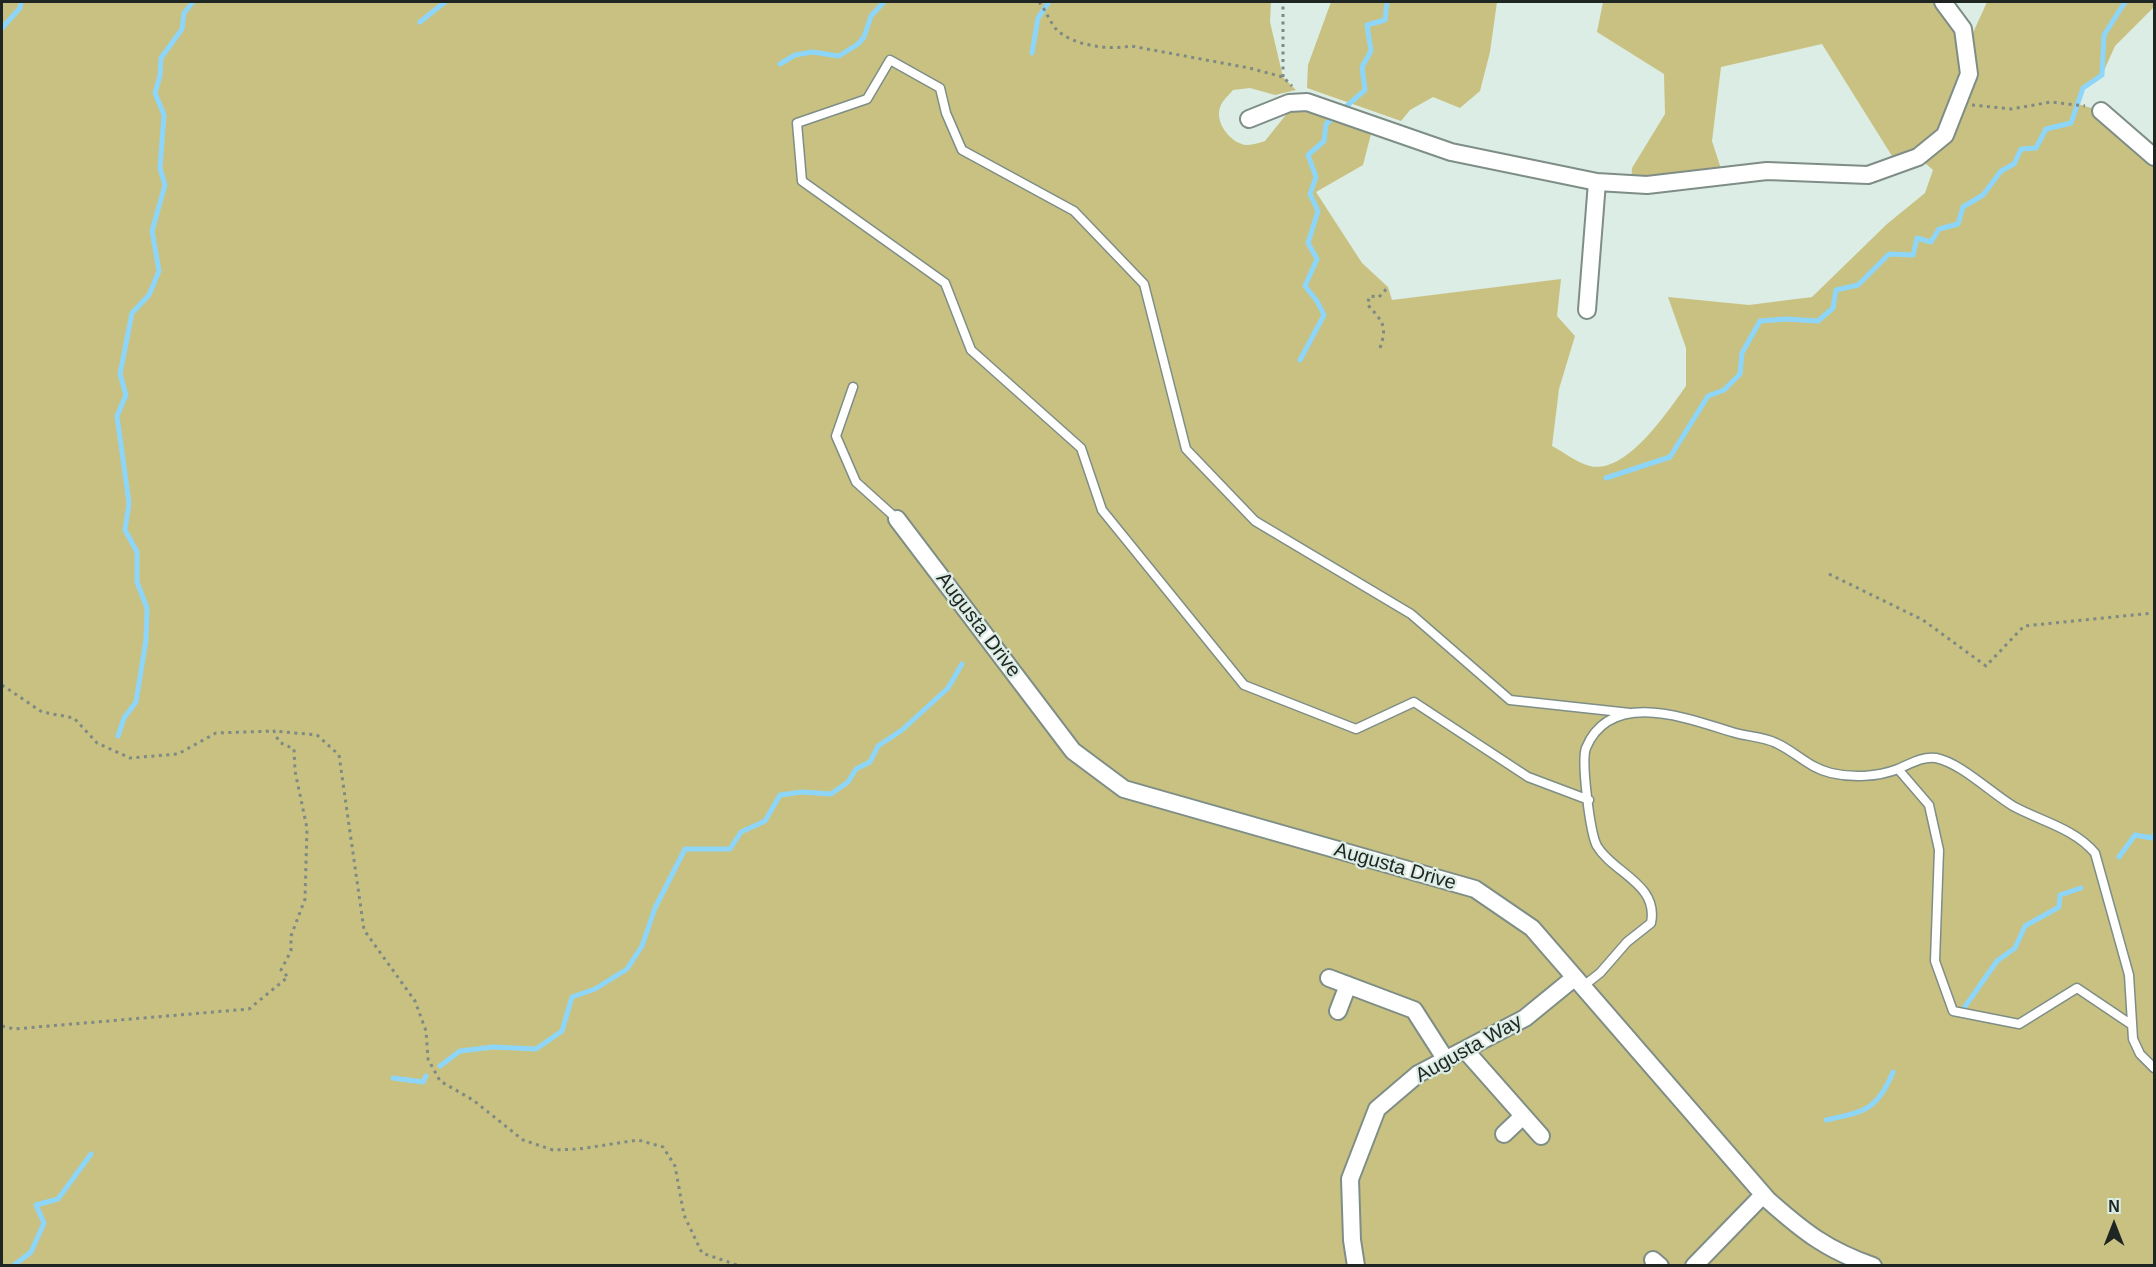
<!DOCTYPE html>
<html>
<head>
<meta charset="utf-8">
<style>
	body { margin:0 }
	#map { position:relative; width:2156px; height:1267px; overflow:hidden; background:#dcede5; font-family:Helvetica,sans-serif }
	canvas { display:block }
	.frame { position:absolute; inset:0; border:3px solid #1f2522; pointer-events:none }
	.north { position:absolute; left:2084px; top:1195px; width:60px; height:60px; -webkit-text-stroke:4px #dcede5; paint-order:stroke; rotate:0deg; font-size:16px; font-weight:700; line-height:24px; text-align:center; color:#1f2522 }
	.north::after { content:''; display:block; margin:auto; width:21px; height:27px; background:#1f2522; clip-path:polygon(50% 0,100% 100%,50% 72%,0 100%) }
</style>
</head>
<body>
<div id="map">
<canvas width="2156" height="1267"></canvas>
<div class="frame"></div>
<div class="north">N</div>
</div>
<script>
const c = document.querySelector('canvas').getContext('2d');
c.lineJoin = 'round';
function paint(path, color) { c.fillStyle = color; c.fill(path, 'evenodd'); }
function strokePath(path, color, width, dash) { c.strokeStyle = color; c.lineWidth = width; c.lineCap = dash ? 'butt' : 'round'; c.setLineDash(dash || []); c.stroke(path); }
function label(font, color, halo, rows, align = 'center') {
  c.font = font + ' Helvetica,sans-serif'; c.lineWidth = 4.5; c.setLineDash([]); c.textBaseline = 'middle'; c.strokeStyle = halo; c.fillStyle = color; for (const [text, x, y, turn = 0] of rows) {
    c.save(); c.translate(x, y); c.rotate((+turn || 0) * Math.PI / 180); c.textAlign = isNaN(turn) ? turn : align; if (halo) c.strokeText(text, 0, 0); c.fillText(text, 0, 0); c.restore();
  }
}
paint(new Path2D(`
	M 2,2 L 1271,2 L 1270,22 L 1283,77 L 1296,90 L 1275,95 L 1250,88 L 1233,90 C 1229,95 1223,100 1221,105 C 1213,121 1230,143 1246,145 C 1252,145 1259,143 1265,141 L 1289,111 C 1316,107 1346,125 1371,134 L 1363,165 L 1316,192 L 1362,263 L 1388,287 L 1392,300 L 1561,279 L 1557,316 L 1575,336 L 1559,389 L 1552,446 C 1564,452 1577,463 1590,466 C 1626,475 1668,411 1686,386 L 1686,348 L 1668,297 L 1749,305 L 1812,297 L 1887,224 L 1925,193 L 1933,170 L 1918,157 L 1892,156 L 1822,44 L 1721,67 L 1712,141 L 1723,175 L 1631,184 L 1632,168 L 1665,114 L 1664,74 L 1597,32 L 1603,2 L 1943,2 L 1966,48 L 1987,2 L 2154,2 L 2154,7 L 2115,46 L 2102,75 L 2083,88 L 2078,104 L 2101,111 L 2154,167 L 2154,1265 L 2,1265 Z
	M 1331,2 L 1497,2 L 1490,52 L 1480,91 L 1460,108 L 1433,97 L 1410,110 L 1401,121 L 1307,88 L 1308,65 Z`), '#c9c181');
strokePath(new Path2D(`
	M 420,22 L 445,2
	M 2,28 L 20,8 L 21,2
	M 1032,53 L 1038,18 L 1049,2
	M 780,64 L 795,55 L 812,52 L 839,56 L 858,44 L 864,37 L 871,16 L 884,2
	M 1300,360 L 1324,315 L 1317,301 L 1305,286 L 1317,259 L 1308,243 L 1318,211 L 1310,194 L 1316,177 L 1308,155 L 1324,141 L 1326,124 L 1365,90 L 1362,67 L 1371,51 L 1367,25 L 1385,20 L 1387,2
	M 1606,478 L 1670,457 L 1708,396 L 1724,390 L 1740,374 L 1742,353 L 1760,321 L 1786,319 L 1818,321 L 1833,308 L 1836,290 L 1858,285 L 1889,254 L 1913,255 L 1917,238 L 1931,242 L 1939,229 L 1958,224 L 1963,207 L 1983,195 L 2001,171 L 2014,164 L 2021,149 L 2036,148 L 2046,129 L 2071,123 L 2083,88 L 2102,75 L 2104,35 L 2125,2
	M 118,736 L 124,718 L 136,702 L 146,640 L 147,608 L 137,582 L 137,552 L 125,530 L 129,503 L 117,416 L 126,395 L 120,374 L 132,313 L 149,295 L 159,271 L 152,231 L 165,185 L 160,168 L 164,115 L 155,93 L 160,76 L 161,58 L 182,29 L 184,13 L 193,2
	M 2119,857 L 2135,835 L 2152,838 L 2154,835
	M 1964,1008 L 1997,961 L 2015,948 L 2025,926 L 2059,907 L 2060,895 L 2081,888
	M 440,1066 L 460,1051 L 493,1047 L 536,1049 L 562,1031 L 572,997 L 595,989 L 627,969 L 642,946 L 655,908 L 685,849 L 730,849 L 741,832 L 765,821 L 780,795 L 802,792 L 831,794 L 848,782 L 856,769 L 870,762 L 878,746 L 902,730 L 948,688 L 962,664
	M 393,1078 L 423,1082 L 426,1076
	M 1826,1120 C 1863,1112 1877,1111 1893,1072
	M 13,1266 L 31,1252 L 44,1223 L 36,1205 L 58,1199 L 91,1154`), '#8dd6f9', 5);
const service = new Path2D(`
	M 853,387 L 836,436 L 856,482 L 897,519
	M 1898,769 L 1929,805 L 1939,850 L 1935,961 L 1953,1011 L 2019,1024 L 2077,988 L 2132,1025
	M 1589,800 L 1528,777 L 1414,702 L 1356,729 L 1244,685 L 1102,510 L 1081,448 L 971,350 L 945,283 L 802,181 L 797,123 L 867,99 L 890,60 L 940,88 L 946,113 L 962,150 L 1074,211 L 1144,284 L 1186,449 L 1255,521 L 1411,614 L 1510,700 L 1630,713
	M 1582,987 L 1600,973 L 1627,942 L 1651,923 C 1659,884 1613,873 1597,846 C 1590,833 1581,761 1586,748 C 1611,688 1689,719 1732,732 C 1747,737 1762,736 1776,743 C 1796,752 1809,768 1831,773 C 1852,778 1877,777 1898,769 C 1910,764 1922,756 1936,758 C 1961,763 1991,793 2013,806 C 2040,821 2074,828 2095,853 L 2129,975 L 2133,1039 L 2140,1054 L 2154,1068`);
const minor = new Path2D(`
	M 2101,111 L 2154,157
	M 1249,119 L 1289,103 L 1307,102 L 1451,152 L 1597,182 L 1647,185 L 1767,171 L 1868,175 L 1918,157 L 1945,135 L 1969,74 L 1963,29 L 1943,2
	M 1587,310 L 1597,182
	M 897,519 L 1073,751 L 1124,789 L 1475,889 L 1532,928 L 1768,1200 C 1804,1232 1827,1250 1873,1266
	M 1329,978 L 1414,1010 L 1446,1060
	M 1338,1011 L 1348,985
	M 1465,1050 L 1541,1136
	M 1504,1134 L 1523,1116
	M 1653,1260 L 1660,1266
	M 1356,1266 L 1352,1240 L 1350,1179 L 1377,1109 L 1418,1074 L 1525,1018 L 1574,978
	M 1694,1266 L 1763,1195`);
strokePath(service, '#7e8e86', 11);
strokePath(minor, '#7e8e86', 20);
strokePath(new Path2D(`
	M 1039,2 C 1046,10 1050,23 1057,30 C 1074,46 1109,50 1131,46 L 1249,68 L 1283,77 L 1292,86
	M 1283,77 L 1283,2
	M 1972,105 L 2011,109 L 2051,102 L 2085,106
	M 1380,348 C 1388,325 1382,321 1367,304 L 1370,296 L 1379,297 L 1388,287
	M 1829,574 L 1923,620 L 1986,666 L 2024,626 L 2154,613
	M 2,685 L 42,712 L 74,718 L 97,743 L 130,758 L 178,754 L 216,733 L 274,731
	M 2,1026 L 14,1029 L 249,1009 L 288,977 L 281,970 L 291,951 L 291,936 L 305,899 L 307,828 L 295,771 L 294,749 L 279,742 L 274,731 L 317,735 L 339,755 L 364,930 L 415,1001 L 426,1031 L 428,1059 L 440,1081 L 473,1100 L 523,1140 L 553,1150 L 579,1149 L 638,1140 L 663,1147 L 675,1166 L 684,1215 L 702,1253 L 740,1266`), '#7e8a84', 3, [3, 4.5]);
strokePath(service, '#fff', 8);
strokePath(minor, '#fff', 16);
label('20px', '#1f2522', '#dcede5', [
	["Augusta Drive",978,625,53],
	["Augusta Drive",1395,867,16],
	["Augusta Way",1469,1049,-29]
]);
</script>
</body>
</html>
